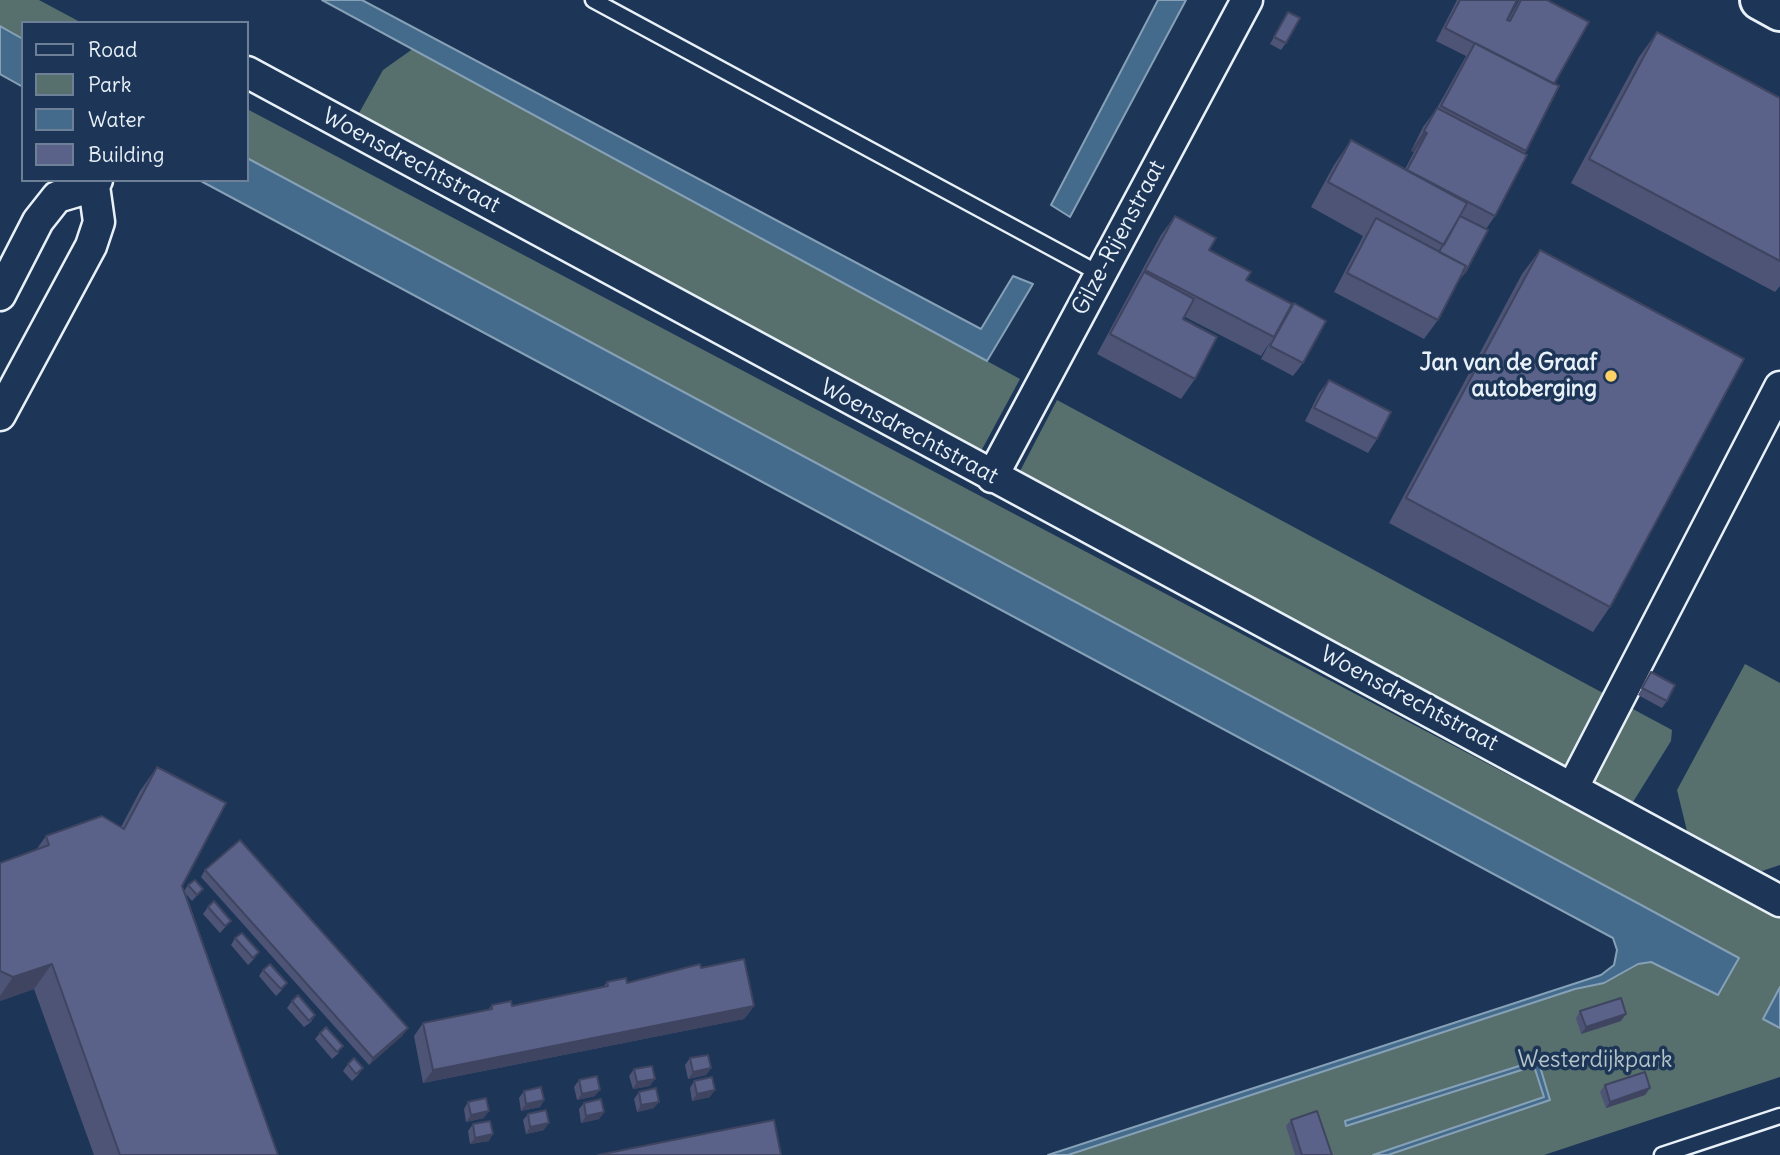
<!DOCTYPE html>
<html>
<head>
<meta charset="utf-8">
<style>
	body { margin:0 }
	#map { position:relative; width:1780px; height:1155px; overflow:hidden; background:#1d3557; font-family:Delius,sans-serif }
	canvas { display:block }
	.legend { position:absolute; left:21px; top:21px; width:228px; height:161px; box-sizing:border-box; background:#1d3557; border:2px solid #6e8097; margin:0; padding:9px 12px; list-style:none; font-size:21px; color:#e8f1f8 }
	.legend li { display:flex; align-items:center; gap:14px; height:35px }
	.legend b { width:35px; border:2px solid #6e8097 }
</style>
</head>
<body>
<div id="map">
<canvas width="1780" height="1155"></canvas>
<ul class="legend">
<li><b style="height:9px;background:#1d3557"></b>Road</li>
<li><b style="height:19px;background:#57706d"></b>Park</li>
<li><b style="height:19px;background:#446b8b"></b>Water</li>
<li><b style="height:19px;background:#5a6289"></b>Building</li>
</ul>
</div>
<script>
const c = document.querySelector('canvas').getContext('2d');
c.lineJoin = 'round';
function paint(path, color) { c.fillStyle = color; c.fill(path, 'evenodd'); }
function strokePath(path, color, width, dash) { c.strokeStyle = color; c.lineWidth = width; c.lineCap = dash ? 'butt' : 'round'; c.setLineDash(dash || []); c.stroke(path); }
function label(font, color, halo, rows, align = 'center') {
  c.font = font + ' Delius,sans-serif'; c.lineWidth = 7; c.setLineDash([]); c.textBaseline = 'middle'; c.strokeStyle = halo; c.fillStyle = color; for (const [text, x, y, turn = 0] of rows) {
    c.save(); c.translate(x, y); c.rotate((+turn || 0) * Math.PI / 180); c.textAlign = isNaN(turn) ? turn : align; if (halo) c.strokeText(text, 0, 0); c.fillText(text, 0, 0); c.restore();
  }
}
paint(new Path2D(`
	M 0,0 L 39,0 L 82,23 L 23,23 L 23,39 L 0,26 Z
	M 414,48 L 1020,379 L 980,453 L 354,122 L 383,70 Z
	M 247,109 L 1780,918 L 1780,987 L 1763,1019 L 1780,1028 L 1780,1077 L 1544,1155 L 1068,1155 L 1575,989 L 1604,983 L 1638,964 L 1652,962 L 1718,995 L 1739,958 L 247,158 Z
	M 1057,400 L 1672,730 L 1671,741 L 1633,802 L 1018,475 Z
	M 1745,664 L 1780,683 L 1780,865 L 1762,871 L 1687,831 L 1677,790 Z`), '#57706d');
const water = new Path2D(`
	M 322,0 L 362,0 L 981,329 L 1013,276 L 1033,284 L 987,361 Z
	M 1158,0 L 1186,0 L 1070,217 L 1051,205 Z
	M 0,26 L 23,39 L 23,87 L 0,74 Z
	M 247,158 L 1643,906 L 1739,958 L 1718,995 L 1651,962 L 1638,964 L 1604,983 L 1575,989 L 1068,1155 L 1048,1155 L 1601,975 L 1614,965 L 1617,950 L 1613,938 L 1585,923 L 199,180 L 247,180 Z
	M 1780,987 L 1780,1028 L 1763,1019 Z
	M 1538,1060 L 1550,1100 L 1388,1155 L 1373,1155 L 1544,1097 L 1534,1066 L 1346,1126 L 1345,1121 Z`);
paint(water, '#446b8b');
strokePath(water, '#86a1b7', 2);
const service = new Path2D(`
	M 593,0 L 1100,274
	M 1662,1155 L 1780,1116`);
const minor = new Path2D(`
	M 247,72 L 1780,901
	M 0,295 L 38,221 L 57,197 L 94,186
	M 0,415 L 91,246 L 99,222 L 94,186 L 97,180
	M 992,477 L 1247,0
	M 1573,787 L 1780,387`);
const secondary = new Path2D(`
	M 1760,0 L 1780,11`);
strokePath(service, '#e8f1f8', 19);
strokePath(minor, '#e8f1f8', 35);
strokePath(secondary, '#e8f1f8', 44);
strokePath(service, '#1d3557', 14);
strokePath(minor, '#1d3557', 30);
strokePath(secondary, '#1d3557', 38);
paint(new Path2D(`
	M 1457,0 L 1517,0 L 1507,20 L 1508,20 L 1519,0 L 1547,0 L 1554,84 L 1526,151 L 1495,216 L 1486,229 L 1465,273 L 1455,285 L 1438,320 L 1424,339 L 1334,292 L 1363,236 L 1311,207 L 1334,165 L 1351,140 L 1405,169 L 1414,152 L 1411,151 L 1423,127 L 1437,108 L 1466,56 L 1436,41 Z
	M 1288,12 L 1286,43 L 1281,50 L 1270,44 Z
	M 1657,32 L 1780,98 L 1780,286 L 1775,292 L 1571,183 L 1639,57 Z
	M 1175,216 L 1209,250 L 1287,314 L 1294,303 L 1303,363 L 1293,376 L 1261,359 L 1270,342 L 1261,356 L 1185,317 L 1183,319 L 1195,379 L 1181,399 L 1097,354 L 1161,235 Z
	M 1540,250 L 1610,607 L 1593,632 L 1389,523 L 1522,274 Z
	M 1329,380 L 1377,439 L 1368,453 L 1305,421 L 1319,393 Z
	M 1651,672 L 1667,701 L 1662,708 L 1638,695 Z
	M 157,767 L 182,886 L 184,891 L 188,885 L 203,889 L 192,901 L 186,894 L 278,1155 L 94,1155 L 34,989 L 0,1001 L 0,863 L 36,850 L 46,836 L 121,827 L 140,791 Z
	M 205,870 L 403,1035 L 369,1065 L 201,877 Z
	M 208,907 L 231,921 L 220,933 L 203,914 Z
	M 235,938 L 259,952 L 254,959 L 248,965 L 231,945 Z
	M 701,968 L 754,1006 L 744,1019 L 423,1083 L 414,1036 L 423,1023 L 488,1010 L 492,1005 L 512,1006 L 603,987 L 607,982 L 627,983 Z
	M 263,970 L 282,990 L 276,996 L 259,976 Z
	M 292,1001 L 315,1015 L 311,1022 L 304,1027 L 287,1008 Z
	M 1580,1011 L 1621,1021 L 1581,1034 L 1576,1018 Z
	M 320,1033 L 339,1053 L 332,1059 L 315,1039 Z
	M 690,1058 L 711,1068 L 706,1075 L 688,1079 L 685,1065 Z
	M 348,1064 L 363,1068 L 358,1075 L 352,1081 L 343,1071 Z
	M 634,1069 L 650,1086 L 633,1089 L 629,1076 Z
	M 579,1080 L 595,1096 L 577,1100 L 574,1087 Z
	M 694,1081 L 710,1097 L 692,1101 L 690,1088 Z
	M 1605,1085 L 1650,1088 L 1645,1095 L 1606,1108 L 1600,1092 Z
	M 524,1091 L 544,1100 L 540,1107 L 521,1111 L 519,1098 Z
	M 639,1092 L 654,1108 L 637,1112 L 634,1099 Z
	M 468,1102 L 484,1118 L 466,1122 L 464,1109 Z
	M 584,1103 L 604,1112 L 599,1119 L 581,1123 L 579,1109 Z
	M 528,1114 L 544,1130 L 526,1134 L 523,1120 Z
	M 1291,1120 L 1332,1155 L 1295,1155 L 1286,1126 Z
	M 473,1124 L 489,1141 L 470,1144 L 468,1131 Z`), '#4d5476');
paint(new Path2D(`
	M 1424,131 L 1427,133 L 1414,152 L 1411,151 Z
	M 52,964 L 34,989 L 0,1001 L 0,996 L 13,977 Z
	M 754,1006 L 744,1019 L 423,1083 L 433,1070 Z
	M 1626,1014 L 1621,1021 L 1581,1034 L 1586,1027 Z
	M 408,1028 L 403,1035 L 369,1065 L 373,1058 Z
	M 711,1068 L 706,1075 L 688,1079 L 693,1072 Z
	M 655,1079 L 650,1086 L 633,1089 L 637,1082 Z
	M 1650,1088 L 1645,1095 L 1606,1108 L 1610,1102 Z
	M 600,1090 L 595,1096 L 577,1100 L 582,1094 Z
	M 715,1090 L 710,1097 L 692,1101 L 697,1094 Z
	M 544,1100 L 540,1107 L 521,1111 L 526,1104 Z
	M 659,1102 L 654,1108 L 637,1112 L 641,1105 Z
	M 489,1111 L 484,1118 L 466,1122 L 471,1115 Z
	M 604,1112 L 599,1119 L 581,1123 L 586,1116 Z
	M 549,1123 L 544,1130 L 526,1134 L 530,1127 Z
	M 493,1134 L 489,1141 L 470,1144 L 475,1138 Z`), '#3f4560');
const building = new Path2D(`
	M 1460,0 L 1517,0 L 1507,20 L 1510,21 L 1521,0 L 1547,0 L 1589,22 L 1554,84 L 1445,28 Z
	M 1288,12 L 1300,18 L 1286,43 L 1274,37 Z
	M 1657,32 L 1780,98 L 1780,261 L 1589,159 Z
	M 1475,43 L 1559,86 L 1526,151 L 1441,106 Z
	M 1437,108 L 1527,155 L 1495,216 L 1407,170 L 1427,133 L 1424,131 Z
	M 1351,140 L 1467,203 L 1444,245 L 1328,182 Z
	M 1175,216 L 1216,238 L 1209,250 L 1251,272 L 1246,280 L 1292,304 L 1274,337 L 1145,270 Z
	M 1460,216 L 1488,230 L 1465,273 L 1463,271 L 1466,266 L 1439,252 Z
	M 1376,218 L 1466,266 L 1438,320 L 1347,273 Z
	M 1540,250 L 1744,359 L 1610,607 L 1406,498 Z
	M 1144,272 L 1194,299 L 1183,319 L 1217,337 L 1195,379 L 1110,334 Z
	M 1294,303 L 1326,321 L 1303,363 L 1270,346 Z
	M 1329,380 L 1391,412 L 1377,439 L 1314,408 Z
	M 1651,672 L 1675,685 L 1667,701 L 1642,688 Z
	M 157,767 L 226,803 L 182,886 L 278,1155 L 120,1155 L 52,964 L 13,977 L 0,971 L 0,863 L 49,845 L 46,836 L 102,816 L 124,829 Z
	M 240,840 L 408,1028 L 373,1058 L 205,870 Z
	M 195,880 L 203,889 L 197,895 L 188,885 Z
	M 214,901 L 231,921 L 225,926 L 208,907 Z
	M 242,933 L 259,952 L 253,958 L 235,938 Z
	M 744,959 L 754,1006 L 433,1070 L 423,1023 L 492,1009 L 492,1005 L 511,1001 L 512,1006 L 608,986 L 607,982 L 626,978 L 627,983 L 700,964 L 701,968 Z
	M 270,964 L 287,983 L 281,989 L 263,970 Z
	M 298,995 L 315,1015 L 309,1021 L 292,1001 Z
	M 1621,998 L 1626,1014 L 1586,1027 L 1580,1011 Z
	M 326,1027 L 343,1046 L 337,1052 L 320,1033 Z
	M 708,1055 L 711,1068 L 693,1072 L 690,1058 Z
	M 354,1058 L 363,1068 L 356,1074 L 348,1064 Z
	M 652,1066 L 655,1079 L 637,1082 L 634,1069 Z
	M 1645,1072 L 1650,1088 L 1610,1102 L 1605,1085 Z
	M 597,1076 L 600,1090 L 582,1094 L 579,1080 Z
	M 712,1077 L 715,1090 L 697,1094 L 694,1081 Z
	M 541,1087 L 544,1100 L 526,1104 L 524,1091 Z
	M 656,1088 L 659,1102 L 641,1105 L 639,1092 Z
	M 486,1098 L 489,1111 L 471,1115 L 468,1102 Z
	M 601,1099 L 604,1112 L 586,1116 L 584,1103 Z
	M 546,1110 L 549,1123 L 530,1127 L 528,1114 Z
	M 1317,1111 L 1332,1155 L 1302,1155 L 1291,1120 Z
	M 774,1120 L 781,1155 L 598,1155 Z
	M 490,1121 L 493,1134 L 475,1138 L 473,1124 Z`);
paint(building, '#5a6289');
strokePath(building, '#3f4560', 2);
for (const [x, y, r, color] of [
	[1611,376,7,"#ffd166"]
]) { const dot = new Path2D(); dot.arc(x, y, r, 0, 2 * Math.PI); c.fillStyle = color; c.fill(dot); strokePath(dot, '#1d3557', 2.5); }
label('23px', '#e8f1f8', '#1d3557', [
	["Woensdrechtstraat",411,161,28],
	["Gilze-Rijenstraat",1119,238,-62],
	["Woensdrechtstraat",909,432,28],
	["Woensdrechtstraat",1409,699,28]
]);
label('bold 23px', '#e8f1f8', '#1d3557', [
	["Jan van de Graaf",1597,363],
	["autoberging",1597,389]
], 'right');
label('23px', '#b5c4c7', '#1d3557', [
	["Westerdijkpark",1595,1060]
]);
</script>
</body>
</html>
